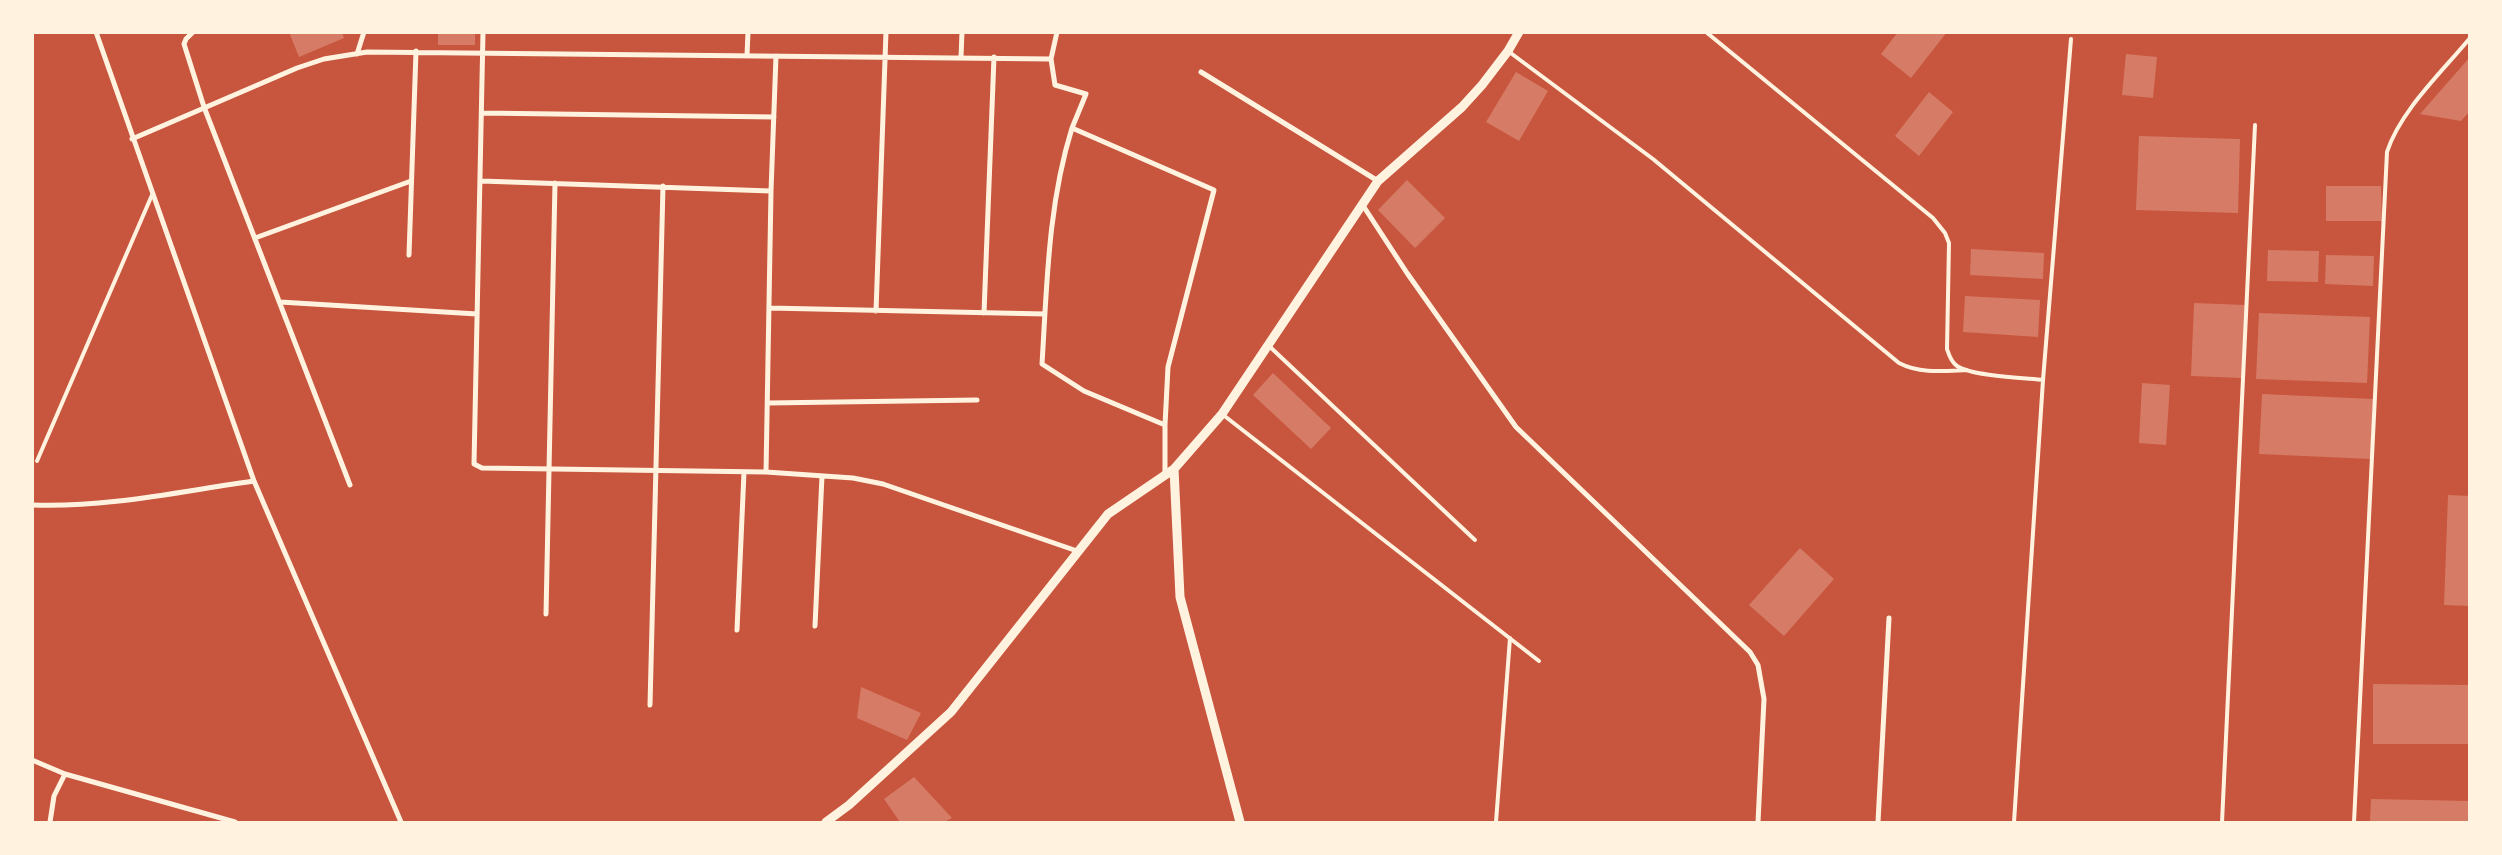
<!DOCTYPE html>
<html>
<head>
<meta charset="utf-8">
<style>
	body { margin:0 }
	#map { position:relative; width:2502px; height:855px; overflow:hidden; background:#c8553d; font-family:Jost,sans-serif }
	canvas { display:block }
	.frame { position:absolute; inset:0; border:34px solid #fff3e0; pointer-events:none }
</style>
</head>
<body>
<div id="map">
<canvas width="2502" height="855"></canvas>
<div class="frame"></div>
</div>
<script>
const c = document.querySelector('canvas').getContext('2d');
c.lineJoin = 'round';
function paint(path, color) { c.fillStyle = color; c.fill(path, 'evenodd'); }
function strokePath(path, color, width, dash) { c.strokeStyle = color; c.lineWidth = width; c.lineCap = dash ? 'butt' : 'round'; c.setLineDash(dash || []); c.stroke(path); }
paint(new Path2D(`
	M 289,32 L 342,32 L 344,38 L 299,57 Z
	M 438,32 L 475,32 L 475,45 L 438,45 Z
	M 1898,32 L 1947,32 L 1911,78 L 1881,54 Z
	M 2126,54 L 2157,57 L 2153,98 L 2122,95 Z
	M 2470,57 L 2470,111 L 2461,121 L 2420,114 Z
	M 1516,72 L 1548,91 L 1519,141 L 1486,122 Z
	M 1929,92 L 1953,112 L 1919,156 L 1895,136 Z
	M 2139,136 L 2240,139 L 2238,213 L 2136,210 Z
	M 1407,180 L 1445,218 L 1415,248 L 1378,210 Z
	M 2326,186 L 2381,186 L 2382,221 L 2326,221 Z
	M 1971,249 L 2044,253 L 2043,279 L 1970,275 Z
	M 2268,250 L 2319,251 L 2318,282 L 2267,281 Z
	M 2326,255 L 2374,256 L 2373,286 L 2325,284 Z
	M 1965,296 L 2040,300 L 2038,337 L 1963,332 Z
	M 2194,303 L 2245,305 L 2242,378 L 2191,376 Z
	M 2259,313 L 2370,317 L 2367,383 L 2256,379 Z
	M 1273,373 L 1331,428 L 1311,449 L 1253,395 Z
	M 2142,383 L 2170,385 L 2166,445 L 2139,443 Z
	M 2262,394 L 2373,399 L 2371,459 L 2259,454 Z
	M 2448,495 L 2470,496 L 2470,606 L 2444,605 Z
	M 1800,548 L 1834,579 L 1784,636 L 1749,605 Z
	M 2373,684 L 2470,685 L 2470,744 L 2373,744 Z
	M 861,687 L 921,713 L 907,740 L 857,718 Z
	M 914,777 L 952,818 L 944,822 L 900,822 L 884,799 Z
	M 2371,799 L 2470,801 L 2470,822 L 2370,822 Z`), '#d67c66');
strokePath(new Path2D(`
	M 1706,32 L 1933,218 L 1945,233 L 1949,243 L 1947,349 C 1949,355 1951,362 1957,366 C 1972,376 2023,378 2043,380
	M 1508,51 L 1653,159 L 1899,363 C 1920,374 1944,371 1967,370
	M 1268,345 L 1475,540
	M 1222,414 L 1539,661
	M 37,461 L 152,195
	M 1496,822 L 1510,638
	M 2014,822 L 2043,380 L 2071,39
	M 2222,822 L 2255,125
	M 2354,822 L 2387,152 C 2400,111 2442,72 2470,38`), '#fff3e0', 4);
strokePath(new Path2D(`
	M 96,32 L 254,481 L 401,822
	M 193,32 L 186,39 L 184,44 L 204,107 L 350,485
	M 483,32 L 474,464 L 482,468 L 766,472 L 853,478 L 883,484 L 1080,552
	M 1057,32 L 1051,59 L 1055,85 L 1086,94 L 1072,128 L 1214,190 L 1168,367 L 1165,425 L 1165,474
	M 357,54 L 364,32
	M 747,56 L 748,32
	M 961,57 L 962,32
	M 1201,72 L 1378,181
	M 482,113 L 774,117
	M 1072,128 C 1048,205 1047,284 1042,364 L 1084,391 L 1165,425
	M 132,139 L 297,68 L 324,59 L 367,52 L 1051,59
	M 481,181 L 771,191
	M 1362,204 L 1407,273 L 1516,427 L 1750,652 L 1758,665 L 1764,699 L 1758,822
	M 255,238 L 411,181
	M 409,255 L 416,51
	M 280,302 L 477,314
	M 769,308 L 1045,314
	M 876,311 L 886,32
	M 984,313 L 994,57
	M 768,403 L 977,400
	M 766,472 L 771,191 L 776,56
	M 32,505 C 106,508 182,491 254,481
	M 546,614 L 555,183
	M 815,626 L 822,476
	M 737,630 L 744,472
	M 650,705 L 663,186
	M 32,760 L 65,774 L 235,822
	M 50,822 L 54,796 L 65,774
	M 1878,822 L 1889,618`), '#fff3e0', 5);
strokePath(new Path2D(`
	M 1174,469 L 1180,597 L 1240,822
	M 826,822 L 849,805 L 951,712 L 1108,514 L 1174,469 L 1222,414 L 1378,181 L 1462,107 L 1482,85 L 1508,51 L 1519,32`), '#fff3e0', 9);
</script>
</body>
</html>
